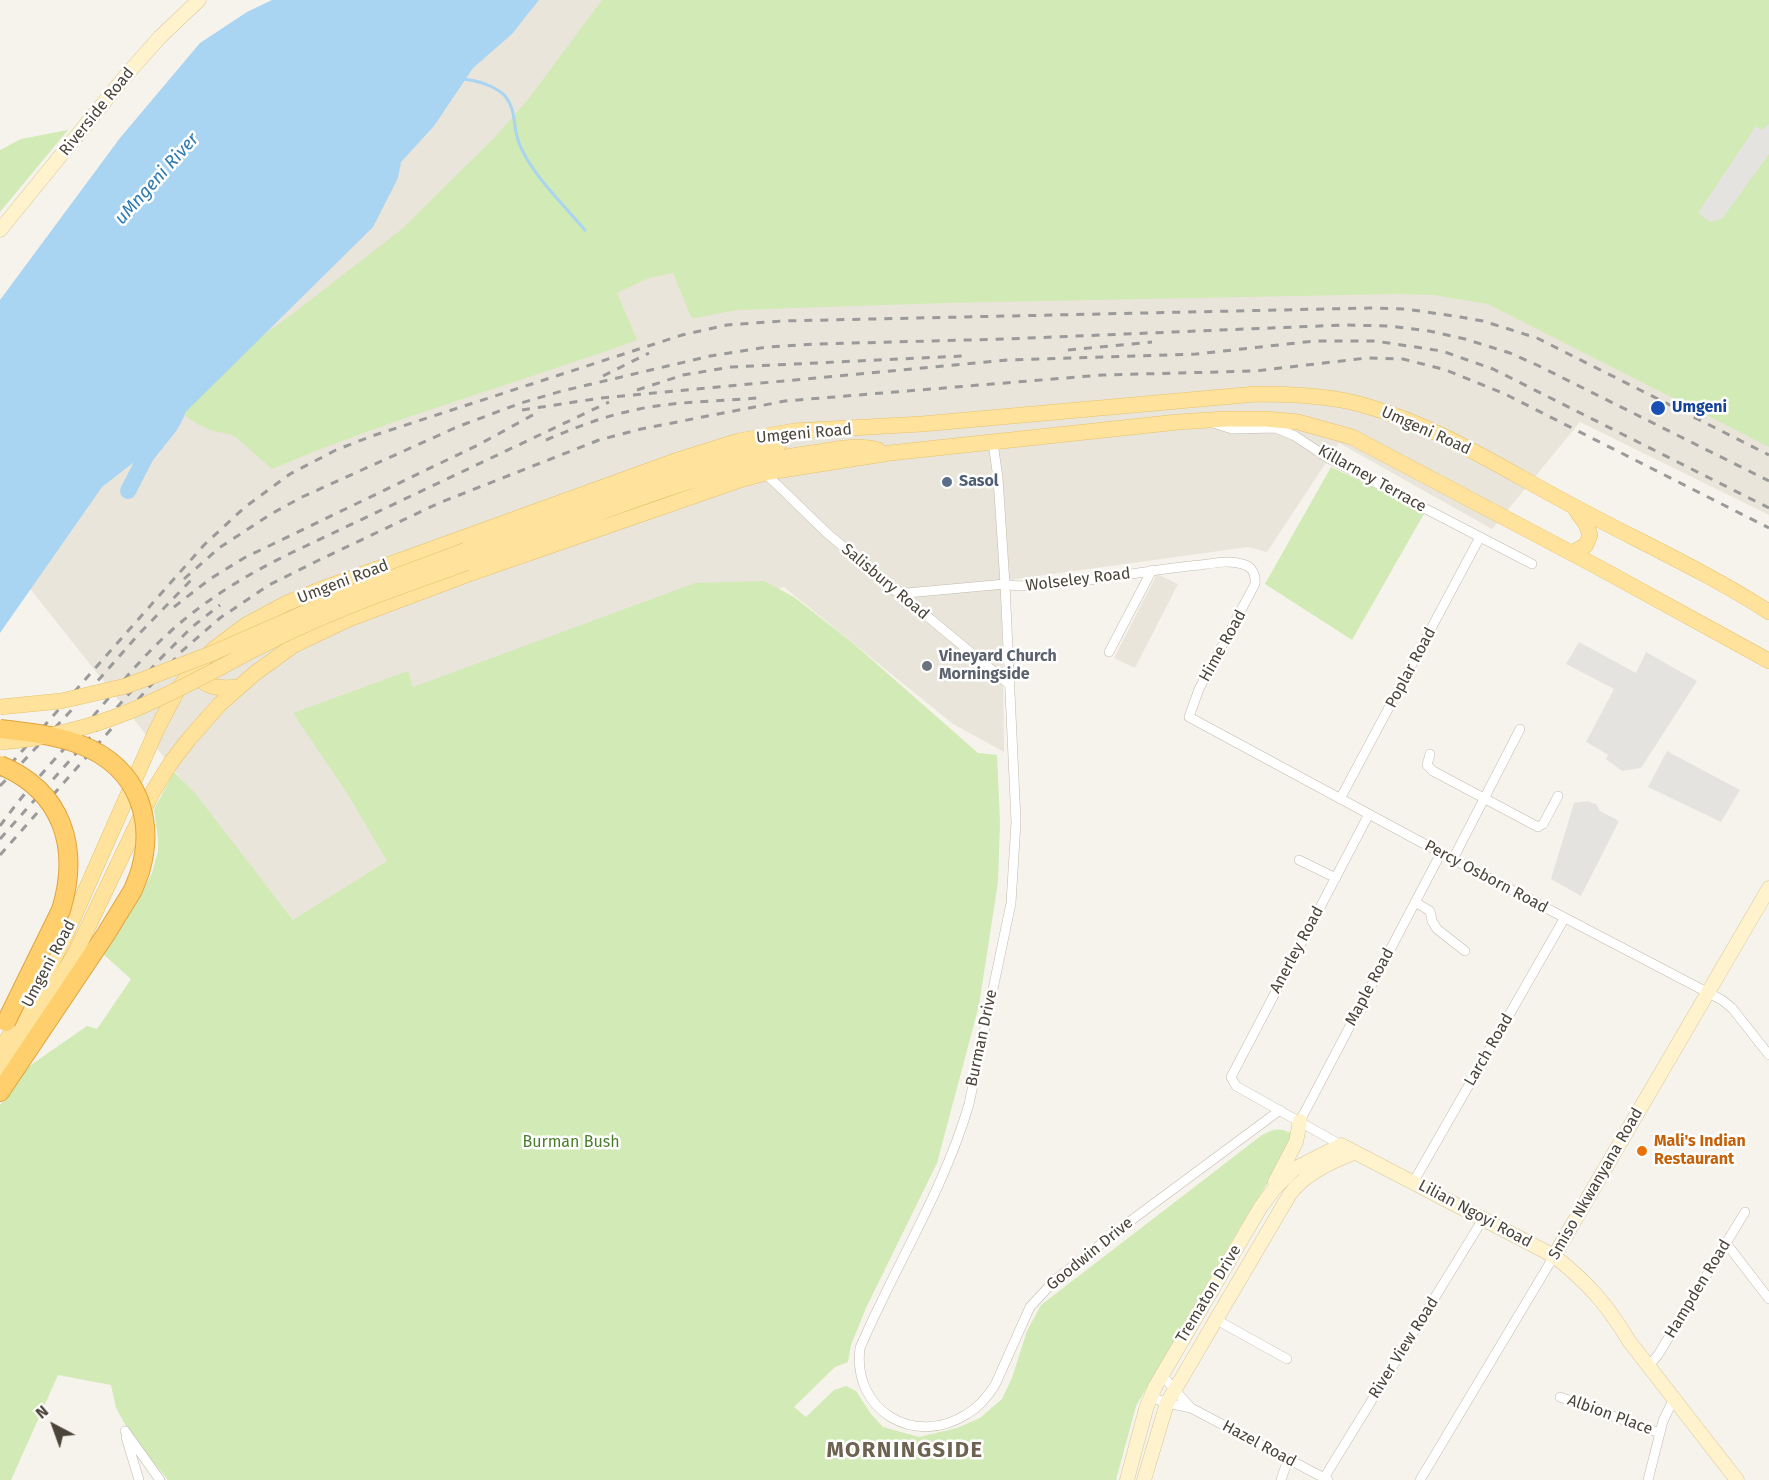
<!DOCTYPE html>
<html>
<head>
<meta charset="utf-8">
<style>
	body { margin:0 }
	#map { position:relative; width:1769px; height:1480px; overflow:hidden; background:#f6f3ec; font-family:"Fira Sans",sans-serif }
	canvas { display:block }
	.north { position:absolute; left:24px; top:1396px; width:60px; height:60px; -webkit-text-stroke:4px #fff; paint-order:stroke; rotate:319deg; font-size:16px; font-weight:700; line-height:24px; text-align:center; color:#4b4439 }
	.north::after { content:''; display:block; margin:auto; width:21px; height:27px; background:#4b4439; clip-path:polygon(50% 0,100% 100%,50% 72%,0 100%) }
</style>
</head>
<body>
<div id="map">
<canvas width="1769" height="1480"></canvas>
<div class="north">N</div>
</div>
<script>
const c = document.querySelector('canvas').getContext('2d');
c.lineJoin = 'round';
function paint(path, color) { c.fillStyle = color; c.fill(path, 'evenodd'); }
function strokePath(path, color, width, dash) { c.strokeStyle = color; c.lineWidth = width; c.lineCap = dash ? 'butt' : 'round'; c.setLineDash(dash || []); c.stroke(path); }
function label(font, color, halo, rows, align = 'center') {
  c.font = font + ' "Fira Sans",sans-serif'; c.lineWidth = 5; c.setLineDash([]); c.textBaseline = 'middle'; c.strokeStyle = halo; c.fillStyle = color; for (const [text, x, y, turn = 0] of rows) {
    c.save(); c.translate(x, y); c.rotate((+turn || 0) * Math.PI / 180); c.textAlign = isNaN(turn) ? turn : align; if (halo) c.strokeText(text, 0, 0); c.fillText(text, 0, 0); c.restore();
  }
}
paint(new Path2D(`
	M 428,0 L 1769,0 L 1769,515 L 1580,422 L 1492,529 L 1339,443 L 1267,552 L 1248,547 L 1002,581 L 1004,752 L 953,724 L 784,587 L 742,601 L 394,862 L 295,922 L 0,551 L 0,526 Z
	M 1157,574 L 1178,584 L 1135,668 L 1114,658 Z`), '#eae5da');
paint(new Path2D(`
	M 602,0 L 1769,0 L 1769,447 L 1488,304 L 1433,295 L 1396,294 L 944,303 L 737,310 L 695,318 L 691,317 L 673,273 L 649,278 L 617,293 L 637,340 C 516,384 391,418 272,469 L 238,439 L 230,434 L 213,431 L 197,424 L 186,416 L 184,410 L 218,369 L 295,312 L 402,229 L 495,137 L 530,97 Z
	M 68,130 L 0,212 L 0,150 L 21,139 Z
	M 1331,467 L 1425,512 L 1352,640 L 1265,584 Z
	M 764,581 L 794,597 L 854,644 L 978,753 L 997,755 L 1000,822 L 998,882 L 979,1005 L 937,1163 L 866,1308 L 851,1345 L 848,1362 L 835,1367 L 794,1407 L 806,1417 L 834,1390 L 846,1386 L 856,1391 L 871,1414 L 883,1427 L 919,1437 L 957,1428 L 980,1418 L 1002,1399 L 1012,1378 L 1027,1331 L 1041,1305 L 1262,1135 C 1274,1129 1278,1127 1291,1133 L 1293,1142 L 1240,1227 L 1136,1406 L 1116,1480 L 168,1480 L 131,1435 L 116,1408 L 111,1385 L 58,1375 L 11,1480 L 0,1480 L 0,1105 L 25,1069 L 87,1026 L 97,1029 L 131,979 L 103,954 L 135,905 L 152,873 L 158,851 L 158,839 L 154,809 L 174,772 L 194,792 L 293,920 L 387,861 L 347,793 L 293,713 L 408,671 L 413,687 L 695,583 Z`), '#d2eab5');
paint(new Path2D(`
	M 1769,124 L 1769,154 L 1722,219 L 1710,222 L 1698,213 L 1756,126 L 1762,130 Z
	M 1579,642 L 1636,673 L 1646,652 L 1697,681 L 1641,768 L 1622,771 L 1606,759 L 1608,755 L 1602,751 L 1586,742 L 1614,689 L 1566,664 Z
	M 1667,751 L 1740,790 L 1721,822 L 1648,787 Z
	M 1587,801 L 1596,804 L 1600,811 L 1619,821 L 1581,896 L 1551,879 L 1574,803 Z`), '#e5e3e0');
paint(new Path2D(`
	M 272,0 L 539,0 L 512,34 L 473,68 L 434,126 L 401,162 L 398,178 L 373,227 L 138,459 L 102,487 L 0,633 L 0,300 L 120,138 L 200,43 L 247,12 Z`), '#a9d4f2');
strokePath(new Path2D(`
	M 463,79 C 476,80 496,86 505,96 C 516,109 513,125 518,140 C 528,171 564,205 585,230`), '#a9d4f2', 3);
strokePath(new Path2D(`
	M 128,491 L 146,456 L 170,426 L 177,413`), '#a9d4f2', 16);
const street = new Path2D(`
	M 1210,422 L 1232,429 L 1276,428 L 1295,436 L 1328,458 L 1532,564
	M 993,443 L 998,478 L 1005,584 L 1016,822 L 1011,903 L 969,1104 C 944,1190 895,1266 860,1348 C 852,1410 914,1448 967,1414 C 979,1407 988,1396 995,1385 L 1030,1307 L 1055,1280 L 1133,1219 L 1280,1110
	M 765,473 L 828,534 L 1010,685
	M 895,591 L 907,593 L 1005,584 C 1020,588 1035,585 1050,584 C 1101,581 1150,569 1201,565 C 1214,563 1229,560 1242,564 C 1252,566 1256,574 1255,584 L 1199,689 L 1189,717 L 1441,853 L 1722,1000 L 1732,1008 L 1769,1055
	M 1109,652 L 1152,570
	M 1430,754 L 1427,765 L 1433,771 L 1538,827 L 1543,824 L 1558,796
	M 1340,799 L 1480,537
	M 1453,859 L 1520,729
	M 1299,860 L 1336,878
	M 1415,902 L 1430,911 L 1432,921 L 1437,929 L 1465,951
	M 1300,1121 L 1441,853
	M 1341,1145 L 1236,1086 L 1231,1077 L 1369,814
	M 1414,1181 L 1564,919
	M 1726,1243 L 1769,1299
	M 1215,1319 L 1287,1359
	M 1649,1366 L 1658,1355 L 1745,1212
	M 1161,1374 L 1191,1408
	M 1151,1397 L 1167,1403 L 1191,1408 L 1328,1480
	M 1560,1397 L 1660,1433
	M 125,1431 L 160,1480
	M 126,1437 L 139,1480
	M 1324,1478 L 1483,1219
	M 1281,1480 L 1288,1459
	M 1420,1480 L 1554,1256
	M 1648,1480 L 1663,1421 L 1674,1398`);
const secondary = new Path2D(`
	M 0,230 L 128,73 L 160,37 L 199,0
	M 1275,1182 L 1296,1142 L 1300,1121
	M 1554,1256 L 1769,888
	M 1127,1480 L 1146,1409 L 1155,1387 L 1260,1208 L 1274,1189 L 1294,1169 L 1341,1145 L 1554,1256 C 1587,1282 1607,1304 1629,1341 L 1737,1480
	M 1144,1480 L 1167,1403 L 1290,1194 C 1306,1173 1331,1162 1354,1153`);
const primary = new Path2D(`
	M 466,550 L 668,476 L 734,454 L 779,444
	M 1572,553 L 1586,545 L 1590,535 L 1586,524 L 1576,510
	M 466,563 C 580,522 699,467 819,452 C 838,449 859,444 878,450
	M 191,672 C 208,688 215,689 239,687
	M 0,1051 L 35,994 L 64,939 L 157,729 L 178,689 L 191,672 L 214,649 L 246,625 L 285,604 L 327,587 L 675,461 L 739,441 L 794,431 L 922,424 L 1256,394 C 1288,394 1320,395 1351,402 C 1431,421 1501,468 1573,506 C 1638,541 1707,572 1769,612
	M 0,1073 L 38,1015 L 77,950 L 152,793 L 172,761 L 189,739 L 220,704 L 254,674 L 294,645 L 349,619 L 466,575 L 743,479 L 769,472 L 890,453 L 1178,422 L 1226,419 L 1266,419 L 1298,422 L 1352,437 L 1596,566 L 1769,661`);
const highway = new Path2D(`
	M 0,1092 L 106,934 L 133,890 L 140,872`);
strokePath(street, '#c2bbae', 10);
strokePath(secondary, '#d6c79b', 15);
strokePath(primary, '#e6c16a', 16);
strokePath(highway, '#e0a43c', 20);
strokePath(street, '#fff', 9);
strokePath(secondary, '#fff3cd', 14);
strokePath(primary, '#ffe39c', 15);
strokePath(highway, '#ffcf6e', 18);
strokePath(new Path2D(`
	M 1068,350 L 1152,342
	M 603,376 L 649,353
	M 637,390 L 683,375 L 731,367 L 963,356
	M 522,410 L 601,398 L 1008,360 L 1196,354 L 1315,341 L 1375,341 L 1442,351 L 1493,369 L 1769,508
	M 546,440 C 572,429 599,418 626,412 C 668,401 713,402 757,398
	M 184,579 L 219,548 L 271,514 L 302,497 L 457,427 L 521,403 L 562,391 L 710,356 L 767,347 L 817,344 L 1005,339 L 1343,325 L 1390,326 L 1429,331 L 1465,339 L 1510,353 L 1537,365 L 1769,481
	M 174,607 L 210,579 L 244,558 L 480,444 L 540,411
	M 0,776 L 204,545 L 245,507 L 290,474 L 336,450 L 372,436 L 682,335 L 727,325 L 782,321 L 1370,308 L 1406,309 L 1460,317 L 1483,321 L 1537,338 L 1769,455
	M 0,786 L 81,700 L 137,636 L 195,576
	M 0,826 C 25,791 54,760 83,728 C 112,695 139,659 172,630 C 208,598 248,574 291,553 L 609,402
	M 0,839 L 159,660 L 192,627 L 220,605
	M 0,855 L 113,727 L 181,652 L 220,618 L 269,585 L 317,561 L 439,503 L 599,440 L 641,429 L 785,401 L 1102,375 L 1255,371 L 1367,358 L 1403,359 L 1446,370 L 1505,394 L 1769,528`), '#9a9a9a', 3, [8, 8]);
const primaryBridge = new Path2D(`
	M 0,707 L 61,701 L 126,686 L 208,655 L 343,596 L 466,550
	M 0,742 C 44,739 88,728 128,712 C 186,689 239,655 296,629 C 351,603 409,584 466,563`);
const highwayBridge = new Path2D(`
	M 0,729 C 54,735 116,742 139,800 C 148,825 147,847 140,872
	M 0,765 C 63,791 80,848 61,910 L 6,1022`);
strokePath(primaryBridge, '#e6c16a', 16, []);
strokePath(highwayBridge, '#e0a43c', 20, []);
strokePath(primaryBridge, '#ffe39c', 15);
strokePath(highwayBridge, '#ffcf6e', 18);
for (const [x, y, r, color] of [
	[1658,408,8,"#1a4fb4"],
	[947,482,6,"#5c6f8a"],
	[927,666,6,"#6b7280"],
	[1642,1151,6,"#e8710a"]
]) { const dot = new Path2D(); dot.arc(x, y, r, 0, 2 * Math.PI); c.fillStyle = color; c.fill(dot); strokePath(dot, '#fff', 2); }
label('16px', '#4b4439', '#fff', [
	["Riverside Road",97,112,-51],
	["Umgeni Road",1426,431,24],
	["Umgeni Road",804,434,-5],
	["Killarney Terrace",1372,479,29],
	["Wolseley Road",1078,580,-7],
	["Umgeni Road",343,582,-21],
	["Salisbury Road",885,582,40],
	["Hime Road",1223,646,-61],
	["Poplar Road",1411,668,-62],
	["Percy Osborn Road",1486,877,28],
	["Anerley Road",1297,950,-62],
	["Umgeni Road",49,964,-62],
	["Maple Road",1370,987,-62],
	["Burman Drive",982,1038,-78],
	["Larch Road",1489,1050,-60],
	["Smiso Nkwanyana Road",1596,1184,-60],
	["Lilian Ngoyi Road",1475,1214,28],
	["Goodwin Drive",1090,1254,-39],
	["Hampden Road",1698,1289,-59],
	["Trematon Drive",1209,1294,-59],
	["River View Road",1404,1348,-58],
	["Albion Place",1610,1415,20],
	["Hazel Road",1259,1444,28]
]);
label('bold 16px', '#164399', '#fff', [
	["Umgeni",1672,408]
], 'left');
label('bold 16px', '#4e5e75', '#fff', [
	["Sasol",959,482]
], 'left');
label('bold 16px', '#5b616d', '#fff', [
	["Vineyard Church",939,657],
	["Morningside",939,675]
], 'left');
label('bold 16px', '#c56008', '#fff', [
	["Mali's Indian",1654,1142],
	["Restaurant",1654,1160]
], 'left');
label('16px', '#4a7f2a', '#fff', [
	["Burman Bush",571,1143]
]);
label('italic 18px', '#2e7ab2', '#fff', [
	["uMngeni River",157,179,-48]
]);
c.letterSpacing = '1.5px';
label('bold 22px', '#6e6250', '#fff', [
	["MORNINGSIDE",905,1451]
]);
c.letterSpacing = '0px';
</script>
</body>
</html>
